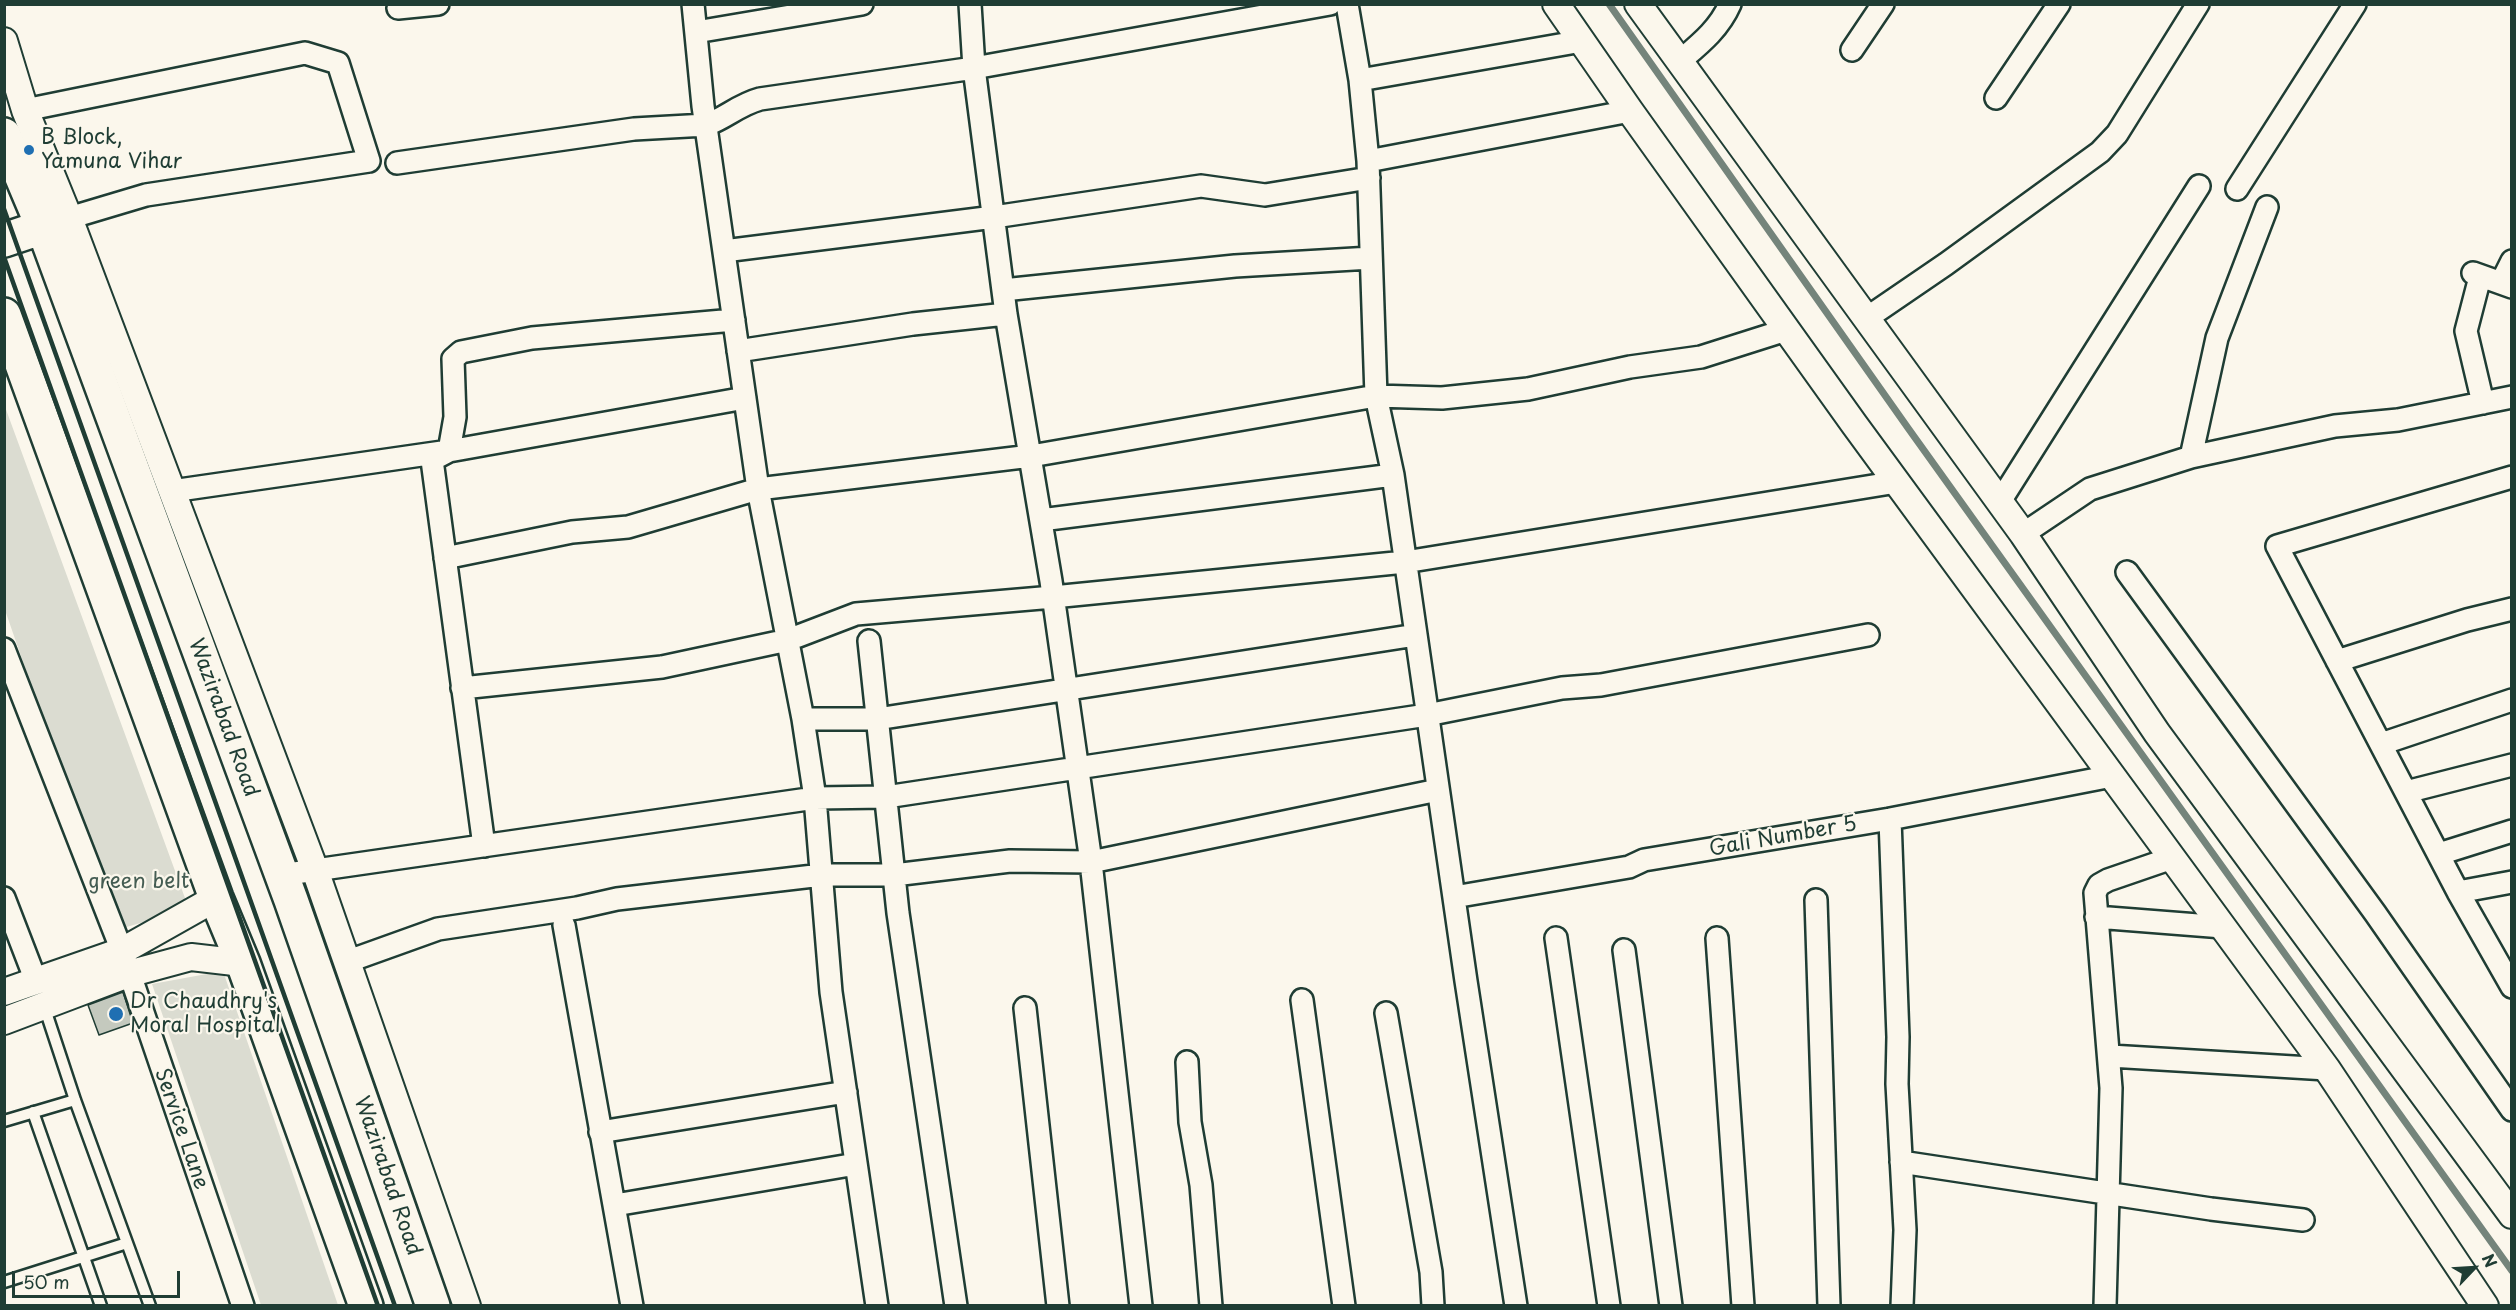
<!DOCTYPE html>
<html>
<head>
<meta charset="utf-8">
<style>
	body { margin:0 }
	#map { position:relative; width:2516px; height:1310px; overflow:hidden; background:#fbf7ec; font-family:"Playpen Sans",sans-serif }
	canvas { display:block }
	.frame { position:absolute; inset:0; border:6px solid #1f3d34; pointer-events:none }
	.north { position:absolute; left:2444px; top:1238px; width:60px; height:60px; -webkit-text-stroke:4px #fbf7ec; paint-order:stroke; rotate:65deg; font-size:16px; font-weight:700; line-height:24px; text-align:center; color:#1f3d34 }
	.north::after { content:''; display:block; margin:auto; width:21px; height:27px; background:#1f3d34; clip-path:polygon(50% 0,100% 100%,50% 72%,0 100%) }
	.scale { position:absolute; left:12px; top:1271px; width:168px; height:27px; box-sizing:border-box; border:3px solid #1f3d34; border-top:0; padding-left:8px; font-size:18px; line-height:21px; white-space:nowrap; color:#1f3d34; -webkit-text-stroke:4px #fbf7ec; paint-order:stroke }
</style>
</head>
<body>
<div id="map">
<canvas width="2516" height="1310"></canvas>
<div class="frame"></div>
<div class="north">N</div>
<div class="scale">50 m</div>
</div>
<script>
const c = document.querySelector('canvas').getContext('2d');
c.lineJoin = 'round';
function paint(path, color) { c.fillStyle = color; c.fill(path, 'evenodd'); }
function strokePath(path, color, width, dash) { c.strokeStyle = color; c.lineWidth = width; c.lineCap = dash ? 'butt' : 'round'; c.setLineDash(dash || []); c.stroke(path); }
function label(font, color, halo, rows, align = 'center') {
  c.font = font + ' "Playpen Sans",sans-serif'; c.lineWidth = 4.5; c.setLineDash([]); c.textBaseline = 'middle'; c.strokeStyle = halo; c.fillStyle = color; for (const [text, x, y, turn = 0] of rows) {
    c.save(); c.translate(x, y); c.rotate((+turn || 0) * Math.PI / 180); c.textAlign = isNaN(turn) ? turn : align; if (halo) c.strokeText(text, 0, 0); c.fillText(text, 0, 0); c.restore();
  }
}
paint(new Path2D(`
	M 4,404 L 189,909 L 116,930 L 5,610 Z
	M 223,971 L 338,1305 L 261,1305 L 152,984 Z`), '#dbdcd1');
strokePath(new Path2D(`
	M 1609,4 L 1908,428 L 2512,1271`), '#74847b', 7);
const building = new Path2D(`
	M 123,992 L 133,1023 L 99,1035 L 88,1005 Z`);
paint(building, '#c4c9be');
strokePath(building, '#1f3d34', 1.5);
const service = new Path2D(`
	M 44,1006 L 75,1100 L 150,1306
	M 33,1112 L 101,1306
	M 4,1121 L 75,1100
	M 4,1282 L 127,1243`);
const minor = new Path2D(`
	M 693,4 L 703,106 L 758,489 L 803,719 L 815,798 L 831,992 L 877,1306
	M 970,4 L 974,68 L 1006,314 L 1051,581 L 1091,862 L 1141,1306
	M 1347,4 L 1360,80 L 1368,161 L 1376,396 L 1393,475 L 1466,981 L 1516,1306
	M 398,8 L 438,4
	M 696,32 L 862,4
	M 1852,50 L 1883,4
	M 1680,61 C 1700,44 1719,29 1730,4
	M 1360,80 L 1582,41
	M 1996,98 L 2059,4
	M 25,110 L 305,53 L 338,63 L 369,161 L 146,195 L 69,218
	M 1368,161 L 1630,111
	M 397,163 L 634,129 L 706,125 C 726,118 738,105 760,99 L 974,68 L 1330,4
	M 2237,189 L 2355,4
	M 724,251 L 994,217 L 1201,186 L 1265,195 L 1369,178
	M 2473,273 L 2512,287
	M 2480,277 L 2466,331 L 2483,403
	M 2501,283 L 2512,261
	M 1003,290 L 1235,266 L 1371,258
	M 1867,318 L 1946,264 L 2100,152 L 2117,134 L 2198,4
	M 738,351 L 913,324 L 1006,314
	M 2191,457 L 2217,338 L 2267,207
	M 2512,477 L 2277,546 L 2458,892 L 2512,987
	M 172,491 L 449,451 L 745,398
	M 1999,503 L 2199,186
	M 1041,520 L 1393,475
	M 2023,534 L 2090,489 L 2191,457 L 2335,426 L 2398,420 L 2512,397
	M 445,558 L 572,532 L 628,527 L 758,489 L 1031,456 L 1376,396 L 1442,398 L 1528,389 L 1630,367 L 1701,357 L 1786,330
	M 2127,572 L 2375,913 L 2512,1110
	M 869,641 L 898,913 L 956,1306
	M 4,649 L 122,951 L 243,1306
	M 2337,661 L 2467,620 L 2512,609
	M 462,688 L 662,667 L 788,640 L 856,614 L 1053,597 L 1405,562 L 1897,482
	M 803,719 L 877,719 L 1416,635
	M 2381,744 L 2512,700
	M 2406,792 L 2512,765
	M 1890,819 L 1898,1037 L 1897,1084 L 1905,1230 L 1902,1306
	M 484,846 L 432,460 L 449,451 L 455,417 L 453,359 L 461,352 L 532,338 L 734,320
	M 2439,854 L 2512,831
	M 281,875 L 815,798 L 886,797 L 1427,715 L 1562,688 L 1601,685 L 1868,635
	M 2458,892 L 2512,882
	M 1454,897 L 1629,867 L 1644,860 L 1890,819 L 2112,776
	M 4,898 L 36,981
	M 1816,900 L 1829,1306
	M 2096,917 L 2223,927
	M 564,925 L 632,1306
	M 1556,938 L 1609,1306
	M 1717,938 L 1743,1306
	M 1624,950 L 1671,1306
	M 346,962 L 438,929 L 577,908 L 617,899 L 822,875 L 894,875 L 1010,861 L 1091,862 L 1438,790
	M 1302,1000 L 1344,1306
	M 1025,1008 L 1058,1306
	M 1386,1013 L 1431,1272 L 1433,1306
	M 2110,1056 L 2327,1069
	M 1187,1062 L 1190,1122 L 1201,1185 L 1211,1306
	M 600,1132 L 846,1092
	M 1901,1162 L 2211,1209 L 2303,1220
	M 615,1205 L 856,1164
	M 2105,1306 L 2111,1088 L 2095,893 L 2099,885 L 2108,880 L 2172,858`);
const tertiary = new Path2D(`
	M 1556,4 L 1630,111 L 1854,424 L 2327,1069 L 2485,1306
	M 1638,4 L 2023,534 L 2157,733 L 2512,1215
	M 4,41 L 25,110 L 69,218 L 315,870 L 467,1306
	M 4,992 L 122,951 L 216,898
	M 4,1021 L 128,974 L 191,957 L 243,963`);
const trunk = new Path2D(`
	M 4,135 L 43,227 L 291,900 L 433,1306
	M 4,240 L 43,227
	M 4,315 L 216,898 L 243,963 L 366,1306`);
strokePath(service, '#1f3d34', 15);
strokePath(minor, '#1f3d34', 26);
strokePath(tertiary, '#1f3d34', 30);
strokePath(trunk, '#1f3d34', 38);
strokePath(service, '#fbf7ec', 10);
strokePath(minor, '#fbf7ec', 21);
strokePath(tertiary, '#fbf7ec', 26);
strokePath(trunk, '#fbf7ec', 33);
strokePath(new Path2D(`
	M 4,209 L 395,1306
	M 4,257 L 378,1306`), '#1f3d34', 4.5);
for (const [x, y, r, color] of [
	[29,150,6,"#1f6fb2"],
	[116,1014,8,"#1f6fb2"]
]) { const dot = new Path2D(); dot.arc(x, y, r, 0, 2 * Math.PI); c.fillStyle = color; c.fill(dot); strokePath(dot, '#fbf7ec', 2); }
label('21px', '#1f3d34', '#fbf7ec', [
	["B Block,",41,138],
	["Yamuna Vihar",41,162],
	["Dr Chaudhry's",130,1002],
	["Moral Hospital",130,1026]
], 'left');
label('21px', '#1f3d34', '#fbf7ec', [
	["Wazirabad Road",223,718,70],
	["Gali Number 5",1783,837,-10],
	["Service Lane",181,1129,71],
	["Wazirabad Road",387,1176,71]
]);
label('21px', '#455d53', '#fbf7ec', [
	["green belt",139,882]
]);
</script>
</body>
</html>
